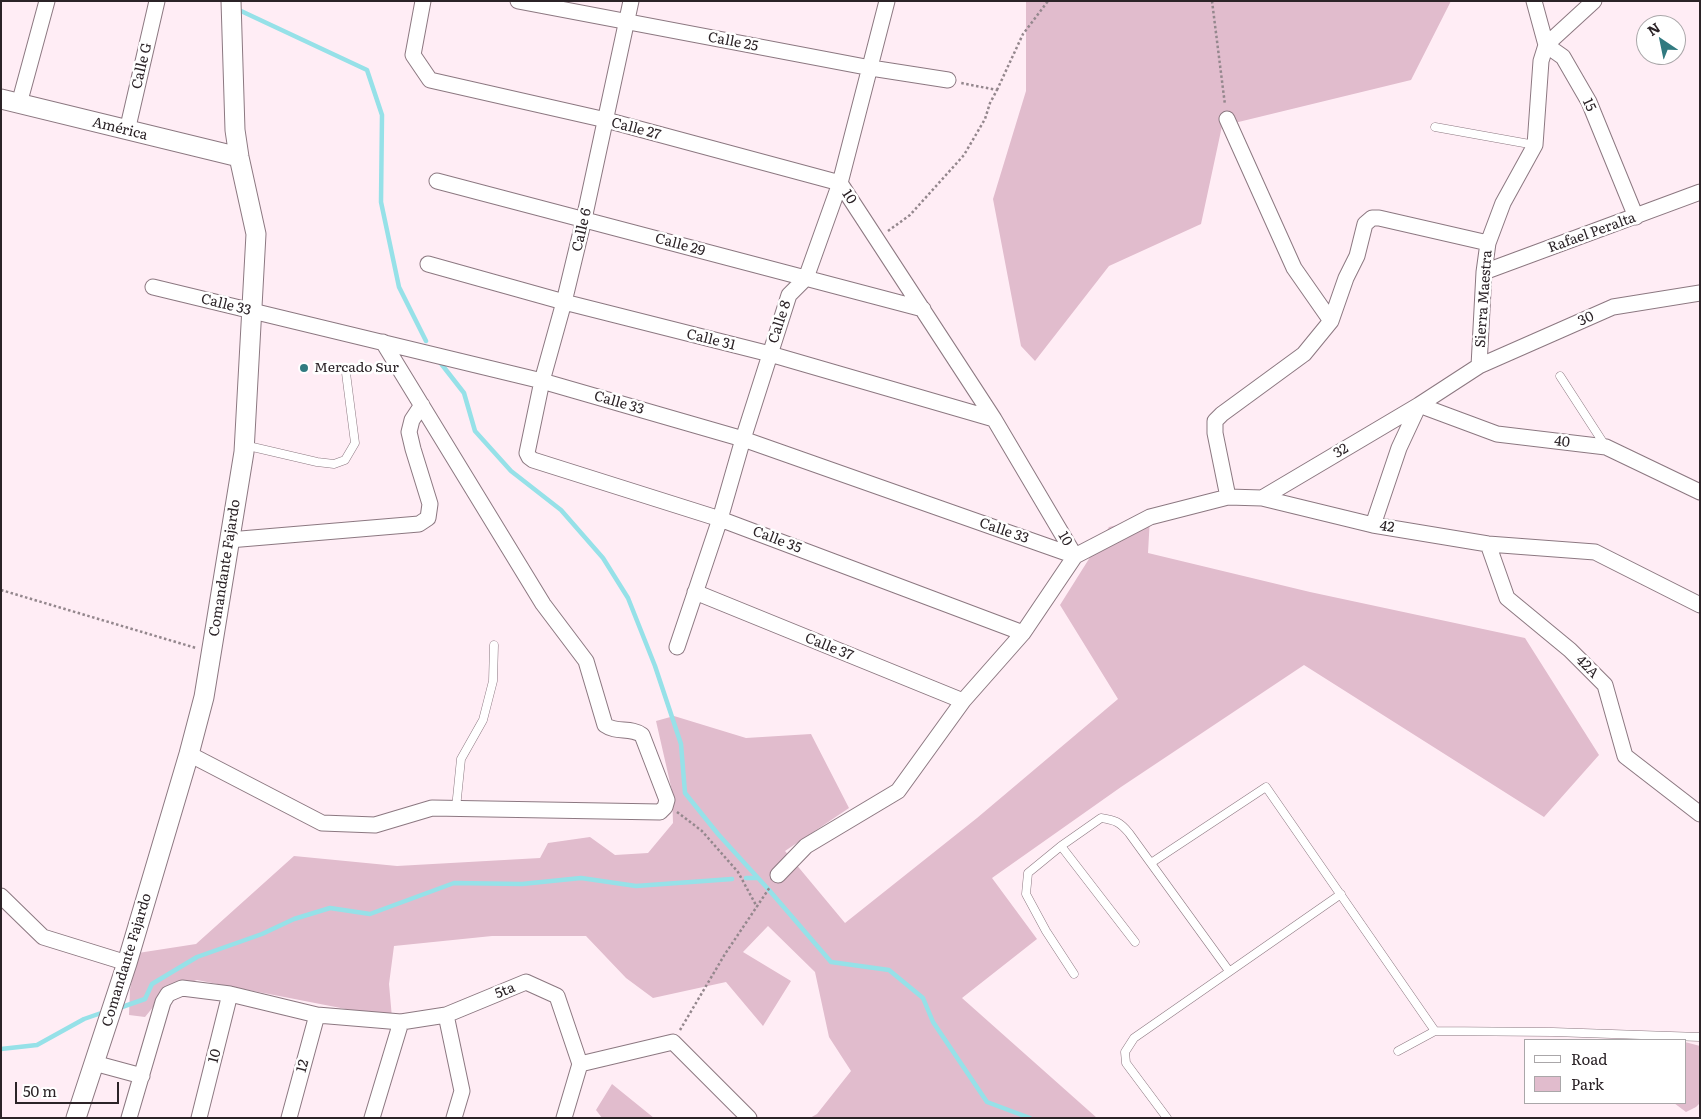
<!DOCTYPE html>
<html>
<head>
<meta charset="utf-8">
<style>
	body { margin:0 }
	#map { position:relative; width:1701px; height:1119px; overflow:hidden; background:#ffedf5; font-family:Literata,serif }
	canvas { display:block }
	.frame { position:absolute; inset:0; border:2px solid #2b2327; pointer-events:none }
	.legend { position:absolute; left:1524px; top:1039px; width:162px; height:65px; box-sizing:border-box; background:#fff; border:1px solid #aaa7a9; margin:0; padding:6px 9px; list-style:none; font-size:15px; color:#2b2327 }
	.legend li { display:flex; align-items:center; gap:10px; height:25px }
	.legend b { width:25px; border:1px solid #aaa7a9 }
	.north { position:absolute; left:1636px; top:15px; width:50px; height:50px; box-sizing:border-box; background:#fff; border:1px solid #aaa7a9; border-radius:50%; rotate:326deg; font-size:14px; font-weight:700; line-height:20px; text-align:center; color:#2b2327 }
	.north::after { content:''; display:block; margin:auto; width:18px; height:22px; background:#317a80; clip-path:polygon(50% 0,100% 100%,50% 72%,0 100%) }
	.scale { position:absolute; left:15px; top:1082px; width:104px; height:22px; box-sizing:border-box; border:2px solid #2b2327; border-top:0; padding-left:6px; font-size:15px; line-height:18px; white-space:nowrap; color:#2b2327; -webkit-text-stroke:4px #fff; paint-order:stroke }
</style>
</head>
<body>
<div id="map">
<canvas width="1701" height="1119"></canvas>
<div class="frame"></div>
<ul class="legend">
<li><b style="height:6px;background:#fff"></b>Road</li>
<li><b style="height:14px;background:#e1bccd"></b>Park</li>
</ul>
<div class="north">N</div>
<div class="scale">50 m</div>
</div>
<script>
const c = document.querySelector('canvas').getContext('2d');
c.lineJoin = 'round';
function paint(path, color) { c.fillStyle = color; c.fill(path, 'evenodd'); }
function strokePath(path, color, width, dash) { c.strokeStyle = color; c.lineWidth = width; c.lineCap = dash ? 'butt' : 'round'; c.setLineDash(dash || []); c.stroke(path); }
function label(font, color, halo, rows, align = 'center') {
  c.font = font + ' Literata,serif'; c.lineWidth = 5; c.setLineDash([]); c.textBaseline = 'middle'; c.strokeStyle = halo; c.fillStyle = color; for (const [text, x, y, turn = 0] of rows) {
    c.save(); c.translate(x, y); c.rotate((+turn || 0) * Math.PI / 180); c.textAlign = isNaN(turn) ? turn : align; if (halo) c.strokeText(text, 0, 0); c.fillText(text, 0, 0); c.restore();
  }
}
paint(new Path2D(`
	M 1026,1 L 1451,1 L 1411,80 L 1222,126 L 1201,224 L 1109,266 L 1035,361 L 1021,346 L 993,199 L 1026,91 Z
	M 1150,517 L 1148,553 L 1310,592 L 1525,638 L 1599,755 L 1544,817 L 1304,665 L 1121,787 L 992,878 L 1037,939 L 962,998 L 1097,1118 L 810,1118 L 817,1114 L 851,1071 L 829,1037 L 815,972 L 768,926 L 743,952 L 791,981 L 763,1026 L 726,982 L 653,998 L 626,978 L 586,936 L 492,936 L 394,946 L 389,984 L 392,1018 L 197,980 L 167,990 L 145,1017 L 129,1015 L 130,989 L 138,953 L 196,944 L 294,856 L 397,866 L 540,858 L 548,843 L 590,837 L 615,855 L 648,853 L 673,823 L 672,791 L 656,721 L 674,716 L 746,738 L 811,734 L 849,808 L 785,851 L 845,923 L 977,818 L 1118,699 L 1060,605 L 1109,527 Z
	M 1685,1042 L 1700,1046 L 1700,1103 L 1696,1107 L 1686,1112 L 1674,1103 L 1685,1103 Z
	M 612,1084 L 654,1118 L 602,1118 L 596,1110 Z`), '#e1bccd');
strokePath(new Path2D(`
	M 241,11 L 367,70 L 382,115 L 381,202 L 399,287 L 426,341
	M 439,361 L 464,393 L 475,431 L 511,471 L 561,510 L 603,558 L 628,598 L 655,666 L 681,744 L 685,793 L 718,834 L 769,890 L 831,962 L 889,970 L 923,998 L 933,1022 L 987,1102 L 1030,1118
	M 746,878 L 758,878
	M 119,1008 L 145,999 L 152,984 L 197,957 L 262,934 L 294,919 L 330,908 L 370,914 L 454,883 L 522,884 L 581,878 L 636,886 L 732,879
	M 1,1049 L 37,1045 L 84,1019 L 104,1012`), '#96e1e8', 4.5);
const service = new Path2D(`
	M 1435,127 L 1535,145
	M 1560,376 L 1606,447
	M 244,445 L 317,462 L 334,464 L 345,460 L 355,443 L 346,373
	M 456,808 L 461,759 L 483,720 L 493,681 L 494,645
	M 1061,846 L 1135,942
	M 1151,863 L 1266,787 L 1435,1031 L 1553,1032 L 1700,1037
	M 1074,974 L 1046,931 L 1026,894 L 1028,873 L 1061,846 L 1101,818 C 1115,820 1120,822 1129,833 L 1229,971
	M 1398,1051 L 1435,1031
	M 1167,1118 L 1126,1063 L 1125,1052 L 1134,1038 L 1341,894`);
const minor = new Path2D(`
	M 423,1 L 413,55 L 430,80 L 606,120 L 840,183 L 994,419 L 1075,556
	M 518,1 L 871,68 L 948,80
	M 631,1 L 584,219 L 564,302 L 542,381 L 527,453 L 529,457 L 533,460 L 720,519 L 1023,633
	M 1534,1 L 1546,45 L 1563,57 L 1589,102 L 1636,217
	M 1546,45 L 1594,1
	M 19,104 L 47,1
	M 1227,119 L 1294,268 L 1331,321
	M 127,131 L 157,1
	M 437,181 L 923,309
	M 428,264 L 564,302 L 770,354 L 994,419
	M 1484,272 L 1700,192
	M 153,287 L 542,381 L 743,439 L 1075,556
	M 1479,366 L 1484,272 L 1488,243 L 1503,203 L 1535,145 L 1541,61 L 1546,45
	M 1419,405 L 1497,434 L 1606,447 L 1700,492
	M 1228,497 L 1215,433 L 1215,421 L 1222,414 L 1304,354 L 1331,321 L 1346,278 L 1357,256 L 1365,224 L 1372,218 L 1379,218 L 1488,243
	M 1262,498 L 1419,405 L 1479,366 L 1613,307 L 1700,293
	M 1373,525 L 1399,448 L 1419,405
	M 229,540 L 419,524 L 428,518 L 430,504 L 413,449 L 409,432 L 412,420 L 422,405
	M 1488,544 L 1507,598 L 1570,650 L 1605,685 L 1625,756 L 1700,814
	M 695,592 L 963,701
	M 677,647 L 720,519 L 743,439 L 789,295 L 806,278 L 840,183 L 887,1
	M 189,754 L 322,823 L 375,825 L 432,808 L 660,812 L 665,807 L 667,800 L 642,735 C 631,727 616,733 605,725 L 586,661 L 543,604 L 383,342
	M 778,875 L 806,846 L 898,791 L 963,701 L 1023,633 L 1075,556 L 1150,517 L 1228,497 L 1262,498 L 1373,525 L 1488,544 L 1595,552 L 1700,605
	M 1,896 L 43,937 L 127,963
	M 446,1015 L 462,1091 L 454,1118
	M 94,1063 L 142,1076
	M 580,1064 L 673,1042 L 749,1118
	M 129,1118 L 163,1002 L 168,994 L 182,988 L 230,994 L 317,1015 L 401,1022 L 446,1015 L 526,982 L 557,996 L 580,1064
	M 199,1118 L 230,994
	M 289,1118 L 317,1015
	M 372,1118 L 401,1022
	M 564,1118 L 580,1064`);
const tertiary = new Path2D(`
	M 1,99 L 239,157
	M 76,1118 L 127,963 L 189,754 L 204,697 L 244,452 L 256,234 L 239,157 L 235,130 L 231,1`);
strokePath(service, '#8c7881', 9);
strokePath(minor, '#8c7881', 17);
strokePath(tertiary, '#8c7881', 21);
strokePath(new Path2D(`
	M 1212,1 L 1225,105
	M 997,90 L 1023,34 L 1048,1
	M 888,231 L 910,215 L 964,155 L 985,119 L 990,103 L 997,90 L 961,83
	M 1,590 L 196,648
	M 677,812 L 702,831 L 738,872 L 757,907
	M 680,1030 L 725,954 L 770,887`), '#94878d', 2.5, [2.5, 2.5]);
strokePath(service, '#fff', 8);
strokePath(minor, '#fff', 15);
strokePath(tertiary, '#fff', 19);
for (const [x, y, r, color] of [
	[304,368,5,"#317a80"]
]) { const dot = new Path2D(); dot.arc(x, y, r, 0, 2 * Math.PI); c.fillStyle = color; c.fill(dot); strokePath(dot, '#fff', 2); }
label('14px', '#2b2327', '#fff', [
	["Calle 25",733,42,11],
	["Calle G",142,66,-77],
	["15",1589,105,65],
	["América",120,129,14],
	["Calle 27",636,129,15],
	["10",849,197,57],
	["Calle 6",582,230,-77],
	["Rafael Peralta",1592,233,-20],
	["Calle 29",680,245,15],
	["Sierra Maestra",1484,299,-86],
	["Calle 33",226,305,14],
	["30",1586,319,-24],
	["Calle 8",780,322,-72],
	["Calle 31",711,340,14],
	["Calle 33",619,403,16],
	["40",1562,442,7],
	["32",1341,451,-31],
	["42",1387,527,10],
	["Calle 33",1004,531,19],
	["10",1065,539,59],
	["Calle 35",777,540,21],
	["Comandante Fajardo",225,568,-81],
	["Calle 37",829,647,22],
	["42A",1587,667,46],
	["Comandante Fajardo",127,960,-73],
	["5ta",505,991,-22],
	["10",215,1056,-76],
	["12",303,1066,-75]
]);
label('14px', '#2b2327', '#fff', [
	["Mercado Sur",314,368]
], 'left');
</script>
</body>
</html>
